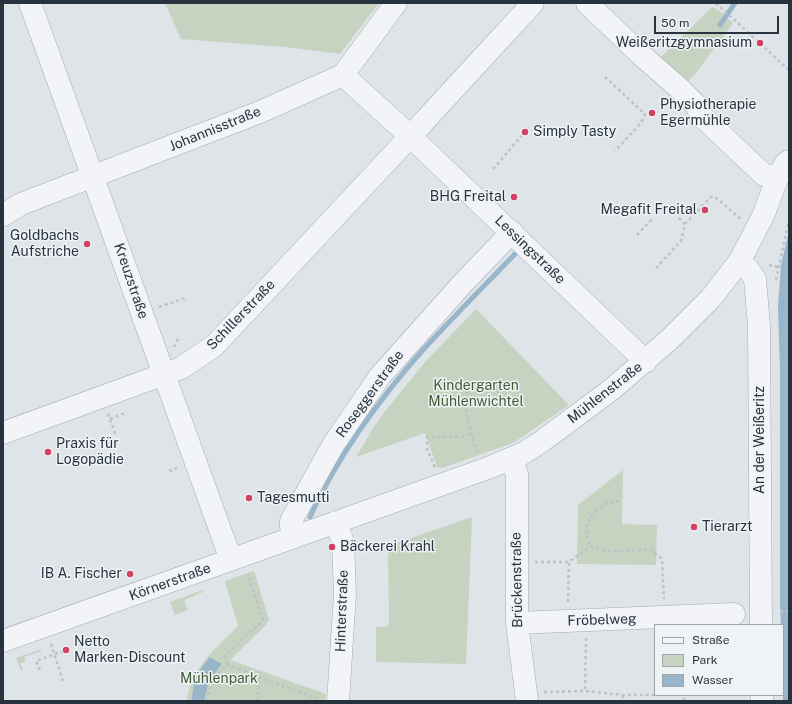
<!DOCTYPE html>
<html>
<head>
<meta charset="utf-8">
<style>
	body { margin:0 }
	#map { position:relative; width:792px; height:704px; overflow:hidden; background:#dfe4e9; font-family:"Public Sans",sans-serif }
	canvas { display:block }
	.frame { position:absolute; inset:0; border:4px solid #283340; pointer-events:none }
	.legend { position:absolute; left:654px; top:624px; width:130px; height:72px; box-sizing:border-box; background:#eff3f6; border:1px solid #9fa6ad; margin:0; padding:5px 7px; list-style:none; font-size:12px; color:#283340 }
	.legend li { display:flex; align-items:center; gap:8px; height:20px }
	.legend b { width:20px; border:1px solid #9fa6ad }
	.scale { position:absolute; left:654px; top:16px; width:125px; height:18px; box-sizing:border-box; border:2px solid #283340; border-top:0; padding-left:5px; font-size:12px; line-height:14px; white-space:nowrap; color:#283340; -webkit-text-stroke:3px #eff3f6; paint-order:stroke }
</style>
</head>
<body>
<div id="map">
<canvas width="792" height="704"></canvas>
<div class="frame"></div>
<ul class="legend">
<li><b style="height:5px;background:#f2f4f7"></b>Straße</li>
<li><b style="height:11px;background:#c6d3c0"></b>Park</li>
<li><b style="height:11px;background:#99b5ca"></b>Wasser</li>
</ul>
<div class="scale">50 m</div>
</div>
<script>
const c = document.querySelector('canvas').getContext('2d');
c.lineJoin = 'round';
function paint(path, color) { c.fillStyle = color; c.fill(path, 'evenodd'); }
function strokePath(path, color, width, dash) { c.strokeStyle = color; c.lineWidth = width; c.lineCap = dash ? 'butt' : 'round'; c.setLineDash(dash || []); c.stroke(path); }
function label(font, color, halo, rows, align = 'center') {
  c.font = font + ' "Public Sans",sans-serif'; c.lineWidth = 3; c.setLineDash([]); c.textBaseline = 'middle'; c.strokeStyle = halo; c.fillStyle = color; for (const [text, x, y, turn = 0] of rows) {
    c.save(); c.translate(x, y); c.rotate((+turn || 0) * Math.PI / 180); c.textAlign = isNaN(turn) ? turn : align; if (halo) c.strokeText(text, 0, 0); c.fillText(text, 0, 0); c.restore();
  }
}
paint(new Path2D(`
	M 165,3 L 379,3 L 340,54 L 285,47 L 181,39 Z
	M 712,7 L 721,12 L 733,23 L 696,73 L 686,83 L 660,58 Z
	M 476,309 L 569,405 L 513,443 L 442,468 L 437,467 L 425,433 L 356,457 L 373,428 L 386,410 L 426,361 Z
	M 623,470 L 622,524 L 657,525 L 656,565 L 577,564 L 578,505 Z
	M 472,517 L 466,664 L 376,662 L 376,627 L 389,626 L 388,546 Z
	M 254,571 L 269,620 L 266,625 L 230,660 L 326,694 L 325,701 L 187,701 C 190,668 217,648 238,626 L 225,581 Z
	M 202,590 L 203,592 L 184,600 L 188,610 L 175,615 L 170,602 Z
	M 41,649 L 41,651 L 24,657 L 26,661 L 20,663 L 23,670 L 21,671 L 16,658 Z
	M 591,700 L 702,700 L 702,701 L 591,701 Z`), '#c6d3c0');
paint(new Path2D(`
	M 789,231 L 789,701 L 783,701 L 783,625 L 781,625 L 780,607 L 780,370 L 778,307 L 781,265 Z
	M 210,657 L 222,664 L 209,681 L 204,701 L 192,701 C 192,683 198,670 210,657 Z`), '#99b5ca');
strokePath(new Path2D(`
	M 720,25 L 735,3
	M 310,517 C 336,459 380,398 422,351 C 452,318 484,286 515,254`), '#99b5ca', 5);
const minor = new Path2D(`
	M 30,3 L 231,560
	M 587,3 L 639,53 L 680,89 L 696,105 L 701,116 L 710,124 L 764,175 L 767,175 L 777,179
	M 343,75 L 410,136 L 638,354 L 645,362
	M 3,215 L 21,204 L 260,112 L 343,75 L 396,3
	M 739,262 L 748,269 L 755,279 L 759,326 L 761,625
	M 3,433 L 181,368 L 214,346 L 419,127 L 428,117 L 533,3
	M 511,459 L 517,474 L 517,623 L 527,701
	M 336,522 L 343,542 L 345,594 L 338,701
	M 294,537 L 291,526 L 291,521 L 333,445 L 380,376 L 464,282 L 512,232
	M 517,623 L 734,614
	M 3,641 L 488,468 L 522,454 L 538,444 L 611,390 L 670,339 L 711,298 L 739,262 L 763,216 L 777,179 L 785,164 L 789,161
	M 762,695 L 762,701`);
strokePath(minor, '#a4abb3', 23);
strokePath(new Path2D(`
	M 716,3 L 789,70
	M 605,77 L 645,114 L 641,123 L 615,151
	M 493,169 L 525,132
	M 503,196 L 514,197
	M 685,224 L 711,197 L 715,197 L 741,219
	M 637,235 L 653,218
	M 769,265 L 778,267
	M 656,268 L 681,241 L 685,224 L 678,217
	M 776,280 L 789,220
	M 159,307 L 185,298 L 186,301
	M 174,347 L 178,339
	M 467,391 L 466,410 L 471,434 L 477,452
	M 108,414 L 116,436
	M 110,419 L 127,412
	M 435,467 L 427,449 L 427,437 L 460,437 L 471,434
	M 170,469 L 171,471 L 177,468
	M 619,501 L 606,503 L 590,517 L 586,529 L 590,547 L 615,552 L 650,549 L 662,559 L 664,599
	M 535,562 L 569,562 L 590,547
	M 568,602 L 569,562
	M 780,611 L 789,611
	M 586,638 L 585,691 L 623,695 L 655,695
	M 51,644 L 63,681
	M 227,664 L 225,656 L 263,620 L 248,574
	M 227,664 L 259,677
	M 40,670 L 36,661 L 66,650
	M 544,692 L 585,691
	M 623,695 L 623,701
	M 207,701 C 208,685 217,675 227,664
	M 257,701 L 259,677 L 319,699
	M 684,701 L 685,695`), '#bdc2c7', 2.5, [3, 3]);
strokePath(minor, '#f2f4f7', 22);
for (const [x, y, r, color] of [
	[760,43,4,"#d24063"],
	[652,113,4,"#d24063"],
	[525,132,4,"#d24063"],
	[514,197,4,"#d24063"],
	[705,210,4,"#d24063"],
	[87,244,4,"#d24063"],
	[48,452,4,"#d24063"],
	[249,498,4,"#d24063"],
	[694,527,4,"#d24063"],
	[332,547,4,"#d24063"],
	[130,574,4,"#d24063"],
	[66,650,4,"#d24063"]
]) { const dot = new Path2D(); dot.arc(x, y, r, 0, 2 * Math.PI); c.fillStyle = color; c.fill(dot); strokePath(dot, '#eff3f6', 1.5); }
label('14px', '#283340', '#eff3f6', [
	["Weißeritzgymnasium",752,43,"right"],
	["Physiotherapie",660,105],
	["Egermühle",660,121],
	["Simply Tasty",533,132],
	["BHG Freital",506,197,"right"],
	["Megafit Freital",697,210,"right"],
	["Goldbachs",79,236,"right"],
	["Aufstriche",79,252,"right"],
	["Praxis für",56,444],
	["Logopädie",56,460],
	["Tagesmutti",257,498],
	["Tierarzt",702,527],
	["Bäckerei Krahl",340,547],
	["IB A. Fischer",122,574,"right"],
	["Netto",74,642],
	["Marken-Discount",74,658]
], 'left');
label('14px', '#283340', '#eff3f6', [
	["Johannisstraße",215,129,-22],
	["Lessingstraße",530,250,44],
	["Kreuzstraße",131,281,71],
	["Schillerstraße",241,315,-46],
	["Mühlenstraße",605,393,-38],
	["Roseggerstraße",370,394,-54],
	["An der Weißeritz",760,440,-90],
	["Brückenstraße",517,580,-91],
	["Körnerstraße",170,582,-20],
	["Hinterstraße",342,611,-88],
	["Fröbelweg",602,620,-2]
]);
label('14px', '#3f5d34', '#eff3f6', [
	["Kindergarten",476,386],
	["Mühlenwichtel",476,402],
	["Mühlenpark",219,679]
]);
</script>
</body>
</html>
